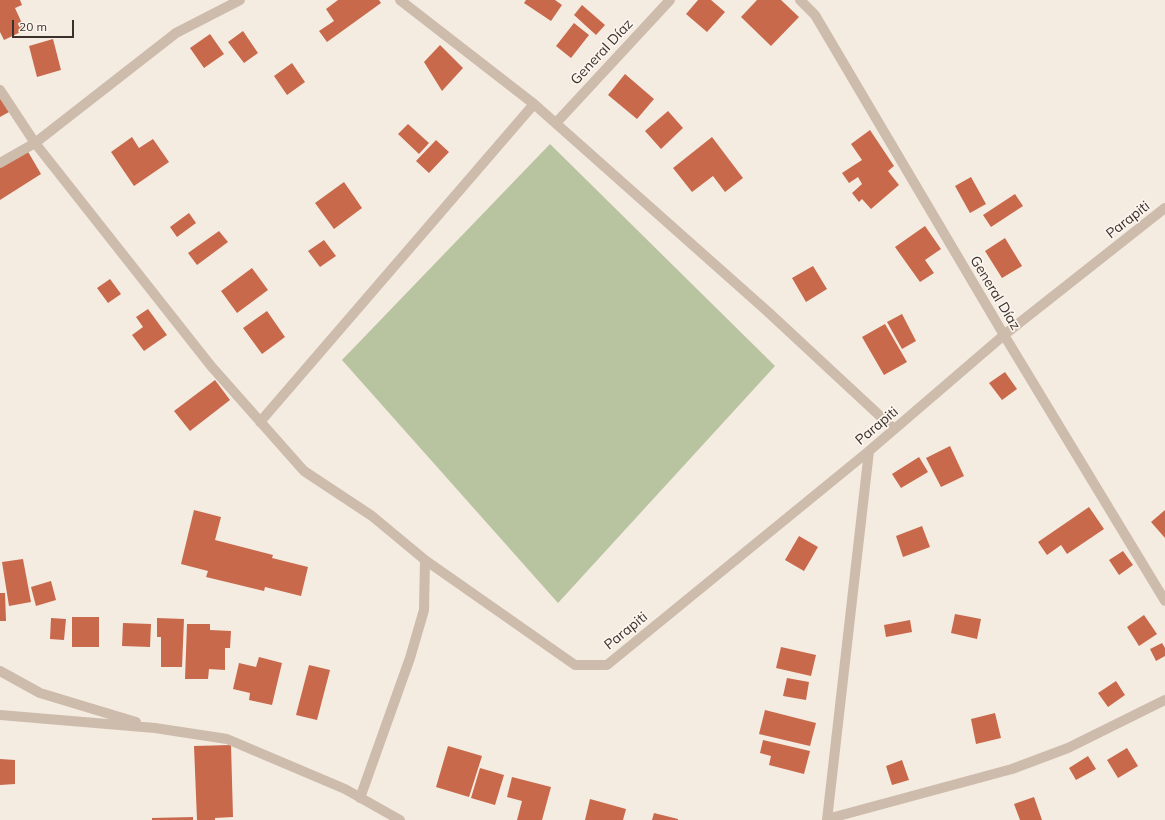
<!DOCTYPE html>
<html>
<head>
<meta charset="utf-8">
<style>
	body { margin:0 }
	#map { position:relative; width:1165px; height:820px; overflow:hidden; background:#f4ebe1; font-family:Mulish,sans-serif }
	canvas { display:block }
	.scale { position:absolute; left:12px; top:20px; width:62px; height:18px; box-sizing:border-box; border:2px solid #3b302b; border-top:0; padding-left:5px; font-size:12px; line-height:14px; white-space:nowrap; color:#3b302b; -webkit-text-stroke:3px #fbf5ee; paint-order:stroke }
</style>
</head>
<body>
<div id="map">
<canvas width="1165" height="820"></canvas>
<div class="scale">20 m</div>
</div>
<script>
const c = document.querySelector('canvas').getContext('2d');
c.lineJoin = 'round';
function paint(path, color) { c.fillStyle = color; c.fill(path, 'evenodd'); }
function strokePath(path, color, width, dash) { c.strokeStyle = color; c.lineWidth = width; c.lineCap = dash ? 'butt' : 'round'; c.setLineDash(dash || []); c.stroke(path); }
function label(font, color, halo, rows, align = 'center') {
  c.font = font + ' Mulish,sans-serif'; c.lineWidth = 3.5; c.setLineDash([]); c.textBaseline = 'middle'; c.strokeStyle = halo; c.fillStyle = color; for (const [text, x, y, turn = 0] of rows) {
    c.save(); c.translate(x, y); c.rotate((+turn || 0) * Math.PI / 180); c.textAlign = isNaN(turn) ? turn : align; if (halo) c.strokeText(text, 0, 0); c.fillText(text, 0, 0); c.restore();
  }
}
paint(new Path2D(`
	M 550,144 L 775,366 L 558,603 L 342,360 Z`), '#b8c4a0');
paint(new Path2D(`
	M 0,0 L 20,0 L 22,5 L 15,8 L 25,30 L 4,40 L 0,32 Z
	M 338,0 L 379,0 L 381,3 L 327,42 L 319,31 L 334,21 L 326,9 Z
	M 526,0 L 555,0 L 562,5 L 551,21 L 524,3 Z
	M 698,0 L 711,0 L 725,12 L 707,32 L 686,14 Z
	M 757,0 L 781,0 L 799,17 L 771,46 L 741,17 Z
	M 582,5 L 605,25 L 596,35 L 574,15 Z
	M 574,23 L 589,35 L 571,58 L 556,46 Z
	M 243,31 L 258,53 L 244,63 L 228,42 Z
	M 210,34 L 224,54 L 204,68 L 190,48 Z
	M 53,39 L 61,70 L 37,77 L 29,46 Z
	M 440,45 L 463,68 L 442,91 L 424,62 Z
	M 292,63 L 305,82 L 287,95 L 274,76 Z
	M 625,74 L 654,99 L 637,119 L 608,95 Z
	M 0,97 L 9,112 L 0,117 Z
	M 668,111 L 683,128 L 661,149 L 645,131 Z
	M 408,124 L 429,143 L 419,154 L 398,134 Z
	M 870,130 L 894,166 L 888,171 L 899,185 L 871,209 L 862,199 L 859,202 L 852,193 L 862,184 L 858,177 L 849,183 L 842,173 L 862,160 L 851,144 Z
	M 132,137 L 139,148 L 153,139 L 169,162 L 134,186 L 111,152 Z
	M 712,137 L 743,178 L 725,192 L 713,176 L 692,192 L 673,168 Z
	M 436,140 L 449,152 L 429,173 L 416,161 Z
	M 27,150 L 41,174 L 0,200 L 0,166 Z
	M 971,177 L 986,204 L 970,213 L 955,186 Z
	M 344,182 L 362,208 L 334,229 L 315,203 Z
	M 1015,194 L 1023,206 L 991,227 L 983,215 Z
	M 189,213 L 196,223 L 177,237 L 170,227 Z
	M 925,226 L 941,249 L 925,260 L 934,273 L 920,282 L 895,247 Z
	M 219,231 L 228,242 L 197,265 L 188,253 Z
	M 1005,238 L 1022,266 L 1002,278 L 985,251 Z
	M 324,240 L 336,256 L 320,267 L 308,251 Z
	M 813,266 L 827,289 L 806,302 L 792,278 Z
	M 252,268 L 268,290 L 237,313 L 221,291 Z
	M 110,279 L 121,294 L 108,303 L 97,288 Z
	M 148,309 L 167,335 L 144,351 L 132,335 L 143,327 L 136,317 Z
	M 267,311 L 285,337 L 262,354 L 243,328 Z
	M 902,314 L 916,341 L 902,349 L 887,322 Z
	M 885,324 L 907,362 L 884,375 L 862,337 Z
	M 1005,372 L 1017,389 L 1002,400 L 989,383 Z
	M 215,380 L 230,400 L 190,431 L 174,411 Z
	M 950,446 L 964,476 L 941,487 L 926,458 Z
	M 919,457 L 928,472 L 901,488 L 892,474 Z
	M 1089,507 L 1104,529 L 1067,554 L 1061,545 L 1047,555 L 1038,542 Z
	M 194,510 L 221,517 L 215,540 L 273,555 L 272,558 L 308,567 L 301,596 L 265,587 L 264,591 L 206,577 L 208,571 L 181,564 Z
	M 1165,510 L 1165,538 L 1151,522 Z
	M 922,526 L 930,547 L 903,557 L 896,536 Z
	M 799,536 L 818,547 L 804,571 L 785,560 Z
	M 1123,551 L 1133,565 L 1119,575 L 1109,560 Z
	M 23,559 L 31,602 L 9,606 L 2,562 Z
	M 51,581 L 56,600 L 36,606 L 31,587 Z
	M 0,593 L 5,593 L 6,621 L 0,621 Z
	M 955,614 L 981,619 L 977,639 L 951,633 Z
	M 1144,615 L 1157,634 L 1139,646 L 1127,627 Z
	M 72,617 L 99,617 L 99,647 L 72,647 Z
	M 51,618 L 66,619 L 64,640 L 50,639 Z
	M 157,618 L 184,619 L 182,667 L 161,667 L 161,637 L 157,637 Z
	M 910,620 L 912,632 L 886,637 L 884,625 Z
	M 123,623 L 151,624 L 150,647 L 122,646 Z
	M 187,624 L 210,624 L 210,630 L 231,631 L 230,648 L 225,648 L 225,670 L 209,669 L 208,679 L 185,679 Z
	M 1162,643 L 1165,648 L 1165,656 L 1156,661 L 1150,649 Z
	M 781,647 L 816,655 L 811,676 L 776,668 Z
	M 259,657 L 282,663 L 272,705 L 249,700 L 250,693 L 233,689 L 239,663 L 256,667 Z
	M 309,665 L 330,670 L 317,720 L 296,715 Z
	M 787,678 L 809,682 L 806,700 L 783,696 Z
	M 1116,681 L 1125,695 L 1108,707 L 1098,693 Z
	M 765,710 L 816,723 L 810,746 L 759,734 Z
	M 995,713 L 1001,738 L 976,744 L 971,719 Z
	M 763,740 L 810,751 L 804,774 L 769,765 L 771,756 L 760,753 Z
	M 231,745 L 233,817 L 215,818 L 215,820 L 197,820 L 194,746 Z
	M 448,746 L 482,756 L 469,797 L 436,787 Z
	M 1127,748 L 1138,766 L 1118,778 L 1107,760 Z
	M 1088,756 L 1096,769 L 1076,780 L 1069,768 Z
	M 0,759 L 15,760 L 15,784 L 0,785 Z
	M 902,760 L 909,780 L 892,785 L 886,766 Z
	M 480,768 L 504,775 L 495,805 L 471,798 Z
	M 512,777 L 551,787 L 542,820 L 517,820 L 522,801 L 507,797 Z
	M 1034,797 L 1042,820 L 1020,820 L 1014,804 Z
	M 590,799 L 626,809 L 623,820 L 585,820 Z
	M 654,813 L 678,819 L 678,820 L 652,820 Z
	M 193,817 L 193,820 L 152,820 L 152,818 Z`), '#c8694b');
strokePath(new Path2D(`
	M 400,0 L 534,104 L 767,311 L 894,429
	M 800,0 L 815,15 L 1004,335 L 1165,601
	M 0,90 L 35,143 L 211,366 L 304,471 L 372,516 L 425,560 L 575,665 L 607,665 L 869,451 L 1004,335 L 1165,208
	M 556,123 L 670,0
	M 0,163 L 35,143 L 176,33 L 240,0
	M 260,422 L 534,104
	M 0,671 L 40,693 L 136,722
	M 0,715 L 155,728 L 227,739 L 345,789 L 400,820
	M 360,798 L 410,658 L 424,610 L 425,560
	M 827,819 L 1012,769 L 1068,748 L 1165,700
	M 827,820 L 869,451`), '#cdbbac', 10);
label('14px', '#3b302b', '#fbf5ee', [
	["General Díaz",602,52,-47],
	["Parapiti",1128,220,-38],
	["General Díaz",995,293,59],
	["Parapiti",877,426,-40],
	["Parapiti",626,631,-39]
]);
</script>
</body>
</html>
